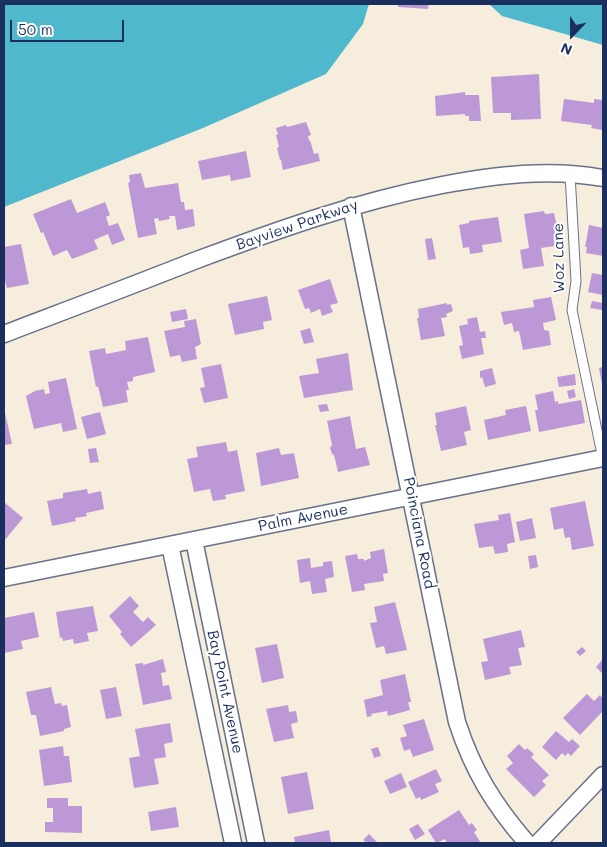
<!DOCTYPE html>
<html>
<head>
<meta charset="utf-8">
<style>
	body { margin:0 }
	#map { position:relative; width:607px; height:847px; overflow:hidden; background:#f7eddc; font-family:Mali,sans-serif }
	canvas { display:block }
	.frame { position:absolute; inset:0; border:5px solid #1b2f5e; pointer-events:none }
	.north { position:absolute; left:547px; top:10px; width:50px; height:50px; -webkit-text-stroke:4px #fff; paint-order:stroke; rotate:202deg; font-size:14px; font-weight:700; line-height:20px; text-align:center; color:#1b2f5e }
	.north::after { content:''; display:block; margin:auto; width:18px; height:22px; background:#1b2f5e; clip-path:polygon(50% 0,100% 100%,50% 72%,0 100%) }
	.scale { position:absolute; left:10px; top:20px; width:114px; height:22px; box-sizing:border-box; border:2px solid #1b2f5e; border-top:0; padding-left:6px; font-size:15px; line-height:18px; white-space:nowrap; color:#1b2f5e; -webkit-text-stroke:4px #fff; paint-order:stroke }
</style>
</head>
<body>
<div id="map">
<canvas width="607" height="847"></canvas>
<div class="frame"></div>
<div class="north">N</div>
<div class="scale">50 m</div>
</div>
<script>
const c = document.querySelector('canvas').getContext('2d');
c.lineJoin = 'round';
function paint(path, color) { c.fillStyle = color; c.fill(path, 'evenodd'); }
function strokePath(path, color, width, dash) { c.strokeStyle = color; c.lineWidth = width; c.lineCap = dash ? 'butt' : 'round'; c.setLineDash(dash || []); c.stroke(path); }
function label(font, color, halo, rows, align = 'center') {
  c.font = font + ' Mali,sans-serif'; c.lineWidth = 4; c.setLineDash([]); c.textBaseline = 'middle'; c.strokeStyle = halo; c.fillStyle = color; for (const [text, x, y, turn = 0] of rows) {
    c.save(); c.translate(x, y); c.rotate((+turn || 0) * Math.PI / 180); c.textAlign = isNaN(turn) ? turn : align; if (halo) c.strokeText(text, 0, 0); c.fillText(text, 0, 0); c.restore();
  }
}
paint(new Path2D(`
	M 4,4 L 369,4 L 363,24 L 326,74 L 203,128 L 4,207 Z
	M 486,4 L 603,4 L 603,45 L 502,16 L 490,5 Z`), '#50b8cd');
paint(new Path2D(`
	M 398,4 L 429,4 L 428,9 L 398,7 Z
	M 539,74 L 541,119 L 511,120 L 511,113 L 493,113 L 491,77 Z
	M 465,92 L 465,95 L 479,95 L 481,121 L 469,121 L 469,116 L 465,116 L 465,114 L 436,116 L 435,96 Z
	M 564,99 L 594,103 L 594,99 L 603,100 L 603,130 L 591,128 L 592,125 L 561,121 Z
	M 306,122 L 311,135 L 308,136 L 309,141 L 310,140 L 314,154 L 318,153 L 320,161 L 283,170 L 281,161 L 283,161 L 280,160 L 277,148 L 279,147 L 276,135 L 278,134 L 276,128 L 286,125 L 287,127 Z
	M 246,151 L 251,177 L 231,181 L 230,175 L 202,180 L 198,161 Z
	M 141,173 L 145,188 L 178,183 L 181,202 L 184,202 L 185,210 L 193,209 L 195,226 L 177,230 L 175,216 L 169,216 L 170,219 L 159,221 L 158,218 L 154,219 L 157,234 L 138,238 L 128,183 L 130,182 L 129,175 Z
	M 71,199 L 77,213 L 105,202 L 110,215 L 106,217 L 109,226 L 118,223 L 125,240 L 112,245 L 108,234 L 94,240 L 98,249 L 72,259 L 67,250 L 53,256 L 43,232 L 41,233 L 33,214 Z
	M 544,211 L 545,214 L 554,213 L 556,222 L 559,222 L 562,237 L 559,237 L 561,245 L 541,248 L 544,266 L 523,269 L 520,250 L 529,248 L 524,214 Z
	M 498,217 L 502,242 L 482,245 L 483,252 L 470,254 L 469,247 L 463,248 L 459,225 L 469,223 L 469,221 Z
	M 589,225 L 603,228 L 603,256 L 586,253 L 587,247 L 585,247 Z
	M 432,238 L 436,259 L 428,260 L 425,239 Z
	M 21,244 L 29,284 L 7,288 L 5,281 L 4,282 L 4,247 Z
	M 592,273 L 603,275 L 603,295 L 588,292 Z
	M 330,279 L 338,303 L 330,305 L 333,312 L 322,316 L 320,309 L 311,313 L 309,308 L 305,309 L 298,290 Z
	M 267,296 L 272,320 L 263,322 L 264,329 L 235,335 L 228,304 Z
	M 551,297 L 556,320 L 543,323 L 544,330 L 549,331 L 551,345 L 523,350 L 519,331 L 514,332 L 512,323 L 504,325 L 501,312 L 534,307 L 533,300 Z
	M 592,301 L 603,303 L 602,310 L 590,308 Z
	M 447,303 L 447,305 L 451,304 L 453,311 L 446,314 L 447,317 L 441,318 L 445,336 L 421,340 L 417,318 L 419,318 L 418,309 Z
	M 186,309 L 188,319 L 172,322 L 170,312 Z
	M 477,317 L 480,332 L 485,331 L 486,338 L 481,338 L 484,354 L 462,359 L 459,346 L 463,345 L 459,326 L 468,324 L 467,319 Z
	M 196,319 L 201,344 L 195,347 L 197,359 L 182,362 L 180,355 L 170,357 L 164,331 L 185,327 L 184,321 Z
	M 310,328 L 314,342 L 304,344 L 300,331 Z
	M 148,337 L 155,372 L 133,377 L 133,381 L 127,382 L 129,390 L 126,390 L 128,402 L 103,407 L 98,386 L 96,387 L 89,351 L 105,348 L 106,354 L 126,350 L 125,341 Z
	M 348,353 L 353,390 L 304,398 L 299,376 L 319,373 L 316,359 Z
	M 221,364 L 228,398 L 204,403 L 200,388 L 205,387 L 201,368 Z
	M 603,367 L 603,384 L 602,384 L 599,368 Z
	M 492,368 L 496,384 L 485,387 L 482,377 L 480,378 L 480,371 Z
	M 575,374 L 576,385 L 559,387 L 557,377 Z
	M 66,378 L 77,429 L 63,432 L 61,423 L 34,429 L 26,396 L 35,391 L 44,389 L 45,394 L 50,393 L 48,382 Z
	M 574,389 L 576,397 L 569,399 L 567,391 Z
	M 553,391 L 555,402 L 558,401 L 558,404 L 581,400 L 585,423 L 539,432 L 535,410 L 538,410 L 535,395 Z
	M 327,404 L 329,411 L 320,412 L 318,405 Z
	M 466,406 L 471,430 L 464,432 L 467,445 L 441,451 L 435,425 L 437,425 L 435,413 Z
	M 526,406 L 531,431 L 488,440 L 484,420 L 506,415 L 505,410 Z
	M 4,408 L 12,444 L 4,445 Z
	M 100,412 L 106,434 L 87,439 L 81,417 Z
	M 350,416 L 356,449 L 365,447 L 370,465 L 338,472 L 334,455 L 332,454 L 330,448 L 332,445 L 327,421 Z
	M 226,442 L 228,452 L 237,450 L 245,491 L 225,495 L 226,499 L 213,501 L 210,489 L 194,492 L 187,459 L 198,457 L 196,447 Z
	M 96,448 L 99,462 L 90,463 L 88,449 Z
	M 279,448 L 281,455 L 294,453 L 299,478 L 261,486 L 256,453 Z
	M 87,489 L 88,494 L 101,491 L 104,509 L 86,513 L 87,516 L 75,518 L 76,521 L 52,526 L 47,501 L 63,498 L 63,493 Z
	M 585,501 L 594,546 L 572,550 L 570,537 L 565,538 L 563,528 L 554,530 L 550,508 Z
	M 4,502 L 23,518 L 4,541 Z
	M 510,513 L 515,542 L 507,544 L 508,552 L 495,554 L 493,546 L 479,548 L 474,524 L 499,520 L 498,515 Z
	M 532,518 L 536,538 L 520,541 L 516,522 Z
	M 384,549 L 388,573 L 383,574 L 384,581 L 364,584 L 365,590 L 352,592 L 345,556 L 357,554 L 358,559 L 364,559 L 364,561 L 371,558 L 370,552 Z
	M 536,555 L 538,567 L 530,569 L 528,556 Z
	M 310,558 L 311,568 L 323,566 L 323,562 L 332,561 L 334,577 L 325,579 L 327,592 L 312,594 L 310,581 L 300,583 L 297,560 Z
	M 130,596 L 139,606 L 133,612 L 143,622 L 148,617 L 156,625 L 131,647 L 120,634 L 122,632 L 109,616 Z
	M 395,602 L 407,650 L 386,654 L 384,646 L 376,648 L 370,623 L 377,622 L 374,607 Z
	M 93,606 L 98,631 L 87,633 L 89,641 L 74,644 L 73,639 L 63,641 L 62,637 L 60,638 L 56,612 Z
	M 34,612 L 39,637 L 21,641 L 23,649 L 4,653 L 4,618 Z
	M 521,630 L 525,647 L 518,648 L 522,665 L 509,667 L 511,674 L 485,680 L 481,662 L 488,661 L 483,639 Z
	M 277,644 L 284,678 L 262,683 L 255,648 Z
	M 582,647 L 586,651 L 580,656 L 576,652 Z
	M 163,659 L 166,672 L 161,673 L 163,686 L 169,685 L 172,699 L 143,705 L 135,664 L 143,663 L 143,665 Z
	M 603,659 L 603,674 L 596,667 Z
	M 405,674 L 411,702 L 408,702 L 410,710 L 388,716 L 387,711 L 371,714 L 372,716 L 367,717 L 364,700 L 383,695 L 380,680 Z
	M 51,687 L 55,704 L 61,703 L 62,706 L 67,705 L 71,727 L 64,729 L 64,731 L 40,736 L 36,715 L 31,715 L 26,692 Z
	M 116,687 L 122,716 L 106,719 L 100,690 Z
	M 587,694 L 594,701 L 600,695 L 603,699 L 603,711 L 580,735 L 563,718 Z
	M 288,705 L 289,712 L 296,711 L 298,722 L 291,724 L 294,738 L 274,742 L 266,709 Z
	M 424,719 L 434,750 L 413,757 L 410,749 L 404,751 L 400,738 L 407,736 L 403,725 Z
	M 170,723 L 173,742 L 164,744 L 166,757 L 154,759 L 159,784 L 134,788 L 129,758 L 140,756 L 135,729 Z
	M 556,731 L 569,742 L 572,739 L 580,746 L 571,756 L 568,753 L 565,756 L 562,753 L 556,760 L 542,747 Z
	M 519,744 L 525,750 L 527,748 L 534,754 L 531,757 L 549,775 L 542,781 L 546,785 L 534,797 L 506,769 L 513,763 L 507,756 Z
	M 63,746 L 64,756 L 69,756 L 72,782 L 44,786 L 39,750 Z
	M 378,747 L 381,756 L 374,758 L 371,749 Z
	M 436,769 L 442,781 L 435,784 L 439,792 L 421,800 L 420,797 L 416,799 L 408,782 Z
	M 307,772 L 314,809 L 288,814 L 281,777 Z
	M 401,773 L 407,787 L 390,794 L 384,781 Z
	M 47,798 L 68,798 L 68,806 L 82,806 L 82,833 L 45,832 L 45,822 L 53,822 L 53,808 L 47,808 Z
	M 176,807 L 179,827 L 151,831 L 148,812 Z
	M 459,810 L 469,825 L 472,823 L 477,830 L 474,832 L 481,843 L 447,843 L 445,839 L 436,843 L 428,830 Z
	M 418,824 L 425,834 L 415,840 L 409,829 Z
	M 329,830 L 331,842 L 295,843 L 294,837 Z
	M 369,834 L 378,843 L 367,843 L 363,840 Z`), '#bc99d6');
const service = new Path2D(`
	M 570,174 L 576,281 L 572,310 L 603,459`);
const minor = new Path2D(`
	M 351,206 L 457,722 C 473,771 494,805 527,843
	M 4,334 C 67,310 131,286 194,261 C 277,230 355,202 442,185 C 496,175 549,168 603,178
	M 194,540 L 256,843
	M 170,545 L 233,843
	M 4,578 L 603,458
	M 538,843 L 603,775`);
strokePath(service, '#68728a', 11);
strokePath(minor, '#68728a', 19);
strokePath(service, '#fff', 9);
strokePath(minor, '#fff', 16);
label('15px', '#1b2f5e', '#fff', [
	["Bayview Parkway",297,225,-19],
	["Woz Lane",559,258,-91],
	["Palm Avenue",303,518,-11],
	["Poinciana Road",419,533,79],
	["Bay Point Avenue",225,692,78]
]);
</script>
</body>
</html>
